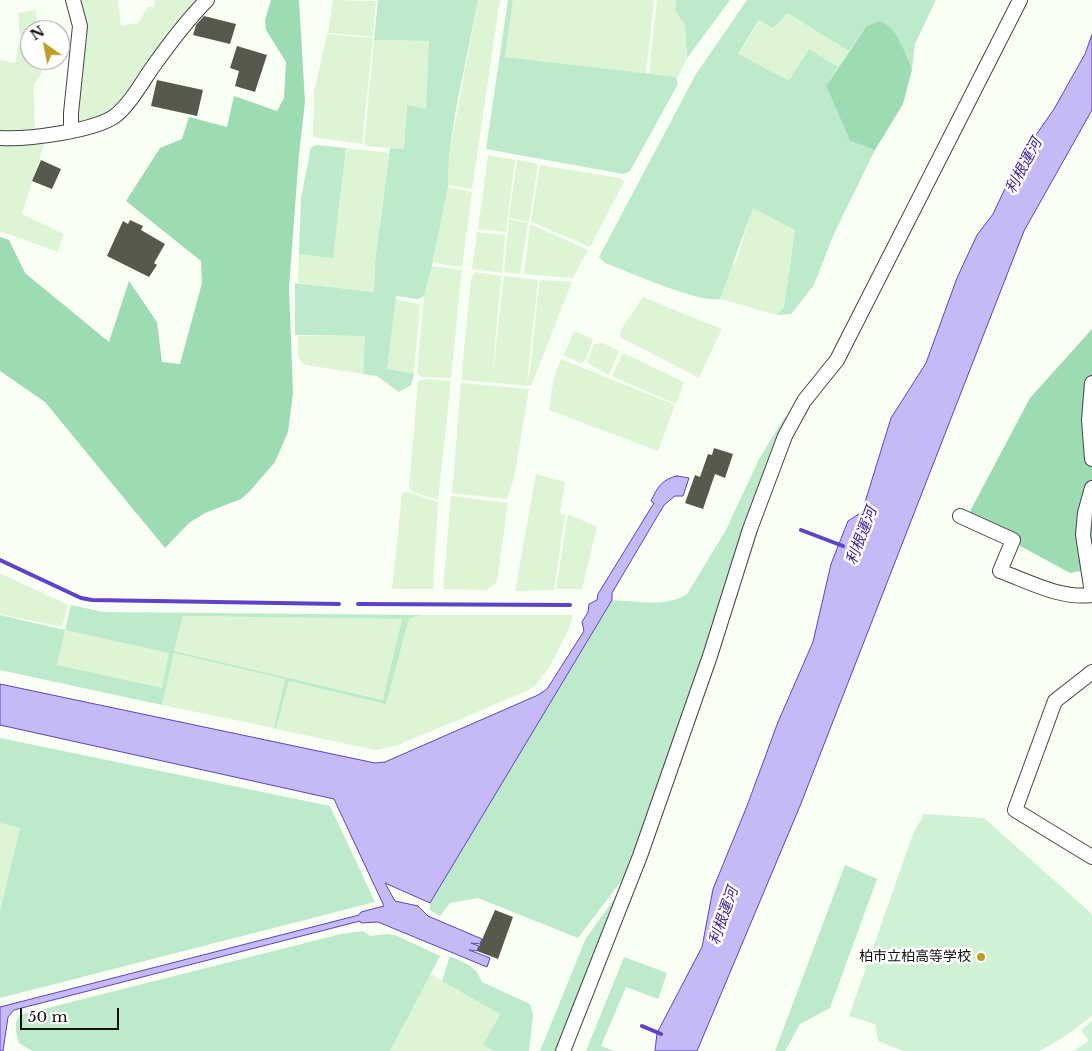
<!DOCTYPE html>
<html>
<head>
<meta charset="utf-8">
<style>
	body { margin:0 }
	#map { position:relative; width:1092px; height:1051px; overflow:hidden; background:#f9fff5; font-family:"Libre Baskerville",serif }
	canvas { display:block }
	.north { position:absolute; left:20px; top:20px; width:50px; height:50px; box-sizing:border-box; background:#fff; border:1px solid #a0a0a0; border-radius:50%; rotate:327deg; font-size:14px; font-weight:700; line-height:20px; text-align:center; color:#111 }
	.north::after { content:''; display:block; margin:auto; width:18px; height:22px; background:#c09c29; clip-path:polygon(50% 0,100% 100%,50% 72%,0 100%) }
	.scale { position:absolute; left:20px; top:1008px; width:99px; height:22px; box-sizing:border-box; border:2px solid #111; border-top:0; padding-left:6px; font-size:15px; line-height:18px; white-space:nowrap; color:#111; -webkit-text-stroke:4px #fff; paint-order:stroke }
</style>
</head>
<body>
<div id="map">
<canvas width="1092" height="1051"></canvas>
<div class="north">N</div>
<div class="scale">50 m</div>
</div>
<script>
const c = document.querySelector('canvas').getContext('2d');
c.lineJoin = 'round';
function paint(path, color) { c.fillStyle = color; c.fill(path, 'evenodd'); }
function strokePath(path, color, width, dash) { c.strokeStyle = color; c.lineWidth = width; c.lineCap = dash ? 'butt' : 'round'; c.setLineDash(dash || []); c.stroke(path); }
function label(font, color, halo, rows, align = 'center') {
  c.font = font + ' "Libre Baskerville","Noto Sans JP",serif'; c.lineWidth = 5; c.setLineDash([]); c.textBaseline = 'middle'; c.strokeStyle = halo; c.fillStyle = color; for (const [text, x, y, turn = 0] of rows) {
    c.save(); c.translate(x, y); c.rotate((+turn || 0) * Math.PI / 180); c.textAlign = isNaN(turn) ? turn : align; if (halo) c.strokeText(text, 0, 0); c.fillText(text, 0, 0); c.restore();
  }
}
paint(new Path2D(`
	M 74,0 L 118,0 L 121,26 L 138,23 L 148,7 L 154,7 L 155,0 L 203,0 L 109,115 L 78,126 L 73,119 Z
	M 333,0 L 376,1 L 373,37 L 328,33 Z
	M 478,0 L 500,0 L 472,189 L 448,185 L 449,156 Z
	M 513,0 L 654,0 L 646,74 L 505,57 Z
	M 657,0 L 676,0 L 675,10 L 685,26 L 687,58 L 678,77 L 649,74 Z
	M 36,10 L 38,30 L 30,30 L 30,60 L 41,60 L 42,73 L 34,84 L 35,135 L 0,136 L 0,60 L 15,63 L 20,39 L 18,13 Z
	M 787,13 L 849,51 L 838,68 L 809,49 L 789,82 L 738,55 L 760,20 Z
	M 327,34 L 373,38 L 362,144 L 313,137 L 314,92 Z
	M 374,40 L 430,41 L 426,110 L 407,106 L 404,149 L 364,146 Z
	M 0,141 L 45,142 L 22,214 L 64,234 L 58,252 L 0,231 Z
	M 346,148 L 389,153 L 375,262 L 374,292 L 298,283 L 299,254 L 333,257 Z
	M 488,155 L 515,160 L 506,232 L 478,229 Z
	M 517,160 L 538,164 L 529,222 L 509,218 Z
	M 540,165 L 620,178 L 624,182 L 590,247 L 531,222 Z
	M 447,187 L 472,192 L 462,267 L 433,263 Z
	M 753,207 L 795,230 L 784,307 L 777,315 L 720,299 L 731,264 L 735,264 Z
	M 509,219 L 528,223 L 520,274 L 504,272 Z
	M 530,224 L 588,250 L 573,278 L 524,274 Z
	M 477,232 L 505,235 L 502,273 L 472,269 Z
	M 432,266 L 462,270 L 451,378 L 422,377 L 417,373 L 424,296 Z
	M 475,272 L 501,276 L 492,380 L 504,276 L 538,280 L 527,382 L 530,371 L 539,283 L 542,280 L 572,282 L 531,386 L 461,380 L 471,279 Z
	M 643,297 L 722,329 L 699,378 L 620,337 L 621,330 Z
	M 395,299 L 420,304 L 414,374 L 387,370 Z
	M 574,331 L 593,339 L 586,359 L 582,363 L 566,357 L 564,354 Z
	M 298,336 L 365,336 L 363,374 L 306,365 L 301,362 L 298,355 Z
	M 603,343 L 619,351 L 609,375 L 587,363 L 594,344 Z
	M 623,353 L 684,382 L 676,404 L 612,376 Z
	M 561,359 L 675,405 L 658,451 L 549,410 L 554,377 Z
	M 427,379 L 451,381 L 438,500 L 413,492 L 409,488 L 418,381 Z
	M 461,383 L 529,389 L 514,478 L 507,499 L 452,493 Z
	M 536,474 L 565,482 L 560,513 L 565,515 L 554,590 L 515,591 Z
	M 408,492 L 438,502 L 433,589 L 392,589 L 402,493 Z
	M 451,496 L 508,503 L 497,582 L 487,590 L 443,589 Z
	M 568,514 L 597,527 L 582,589 L 556,589 Z
	M 0,573 L 68,605 L 62,627 L 0,614 Z
	M 420,615 L 573,615 L 569,629 L 549,668 L 536,685 L 527,691 L 396,746 L 375,750 L 276,729 L 289,681 L 386,703 L 409,619 Z
	M 183,616 L 402,619 L 384,700 L 174,651 Z
	M 65,630 L 170,653 L 162,689 L 57,665 Z
	M 174,653 L 285,679 L 274,728 L 162,705 Z
	M 0,823 L 20,828 L 0,911 Z
	M 430,974 L 469,995 L 500,1014 L 483,1045 L 494,1051 L 390,1051 Z`), '#ddf5d4');
paint(new Path2D(`
	M 378,0 L 478,0 L 455,114 L 449,156 L 448,185 L 432,266 L 424,296 L 418,299 L 396,296 L 387,369 L 414,374 L 411,385 L 399,392 L 377,376 L 363,374 L 365,336 L 295,335 L 295,283 L 374,292 L 375,262 L 390,148 L 404,149 L 407,105 L 426,109 L 429,41 L 374,40 Z
	M 508,0 L 513,0 L 505,57 L 676,77 L 678,84 L 630,171 L 623,174 L 486,149 Z
	M 676,0 L 730,0 L 687,58 L 685,26 L 675,10 Z
	M 747,0 L 936,0 L 915,44 L 912,70 L 894,35 L 866,27 L 849,51 L 787,13 L 773,28 L 759,20 L 738,54 L 789,81 L 809,49 L 838,67 L 826,86 L 850,141 L 875,150 L 833,236 L 814,285 L 791,314 L 777,315 L 784,307 L 795,230 L 753,208 L 720,299 C 697,303 630,272 605,263 L 599,257 L 696,74 Z
	M 317,145 L 346,148 L 333,258 L 299,254 L 301,198 L 311,147 Z
	M 791,413 L 628,872 L 578,938 L 478,898 L 450,903 L 440,916 L 430,910 L 430,903 L 612,600 C 637,601 666,608 687,594 L 726,530 L 759,459 L 784,418 Z
	M 71,605 L 103,612 L 420,615 L 409,619 L 386,704 L 289,681 L 276,729 L 274,728 L 285,679 L 174,653 L 162,705 L 0,670 L 0,615 L 65,630 ZM 183,616 L 402,619 L 383,700 L 174,651 ZM 65,630 L 169,653 L 162,688 L 57,665 Z
	M 0,738 L 330,806 L 375,902 L 0,998 L 0,911 L 20,828 L 0,823 Z
	M 845,865 L 877,879 L 830,1008 L 800,1024 L 785,1051 L 775,1051 Z
	M 621,890 L 559,1051 L 540,1051 L 586,938 Z
	M 363,931 L 370,936 L 387,934 L 395,935 L 440,956 L 390,1051 L 32,1051 L 19,1043 C 16,1034 13,1022 20,1015 L 341,934 Z
	M 450,956 L 469,965 L 477,972 L 482,982 L 530,1004 L 533,1014 L 529,1051 L 494,1051 L 483,1045 L 500,1014 L 442,981 Z
	M 624,957 L 667,973 L 658,999 L 626,987 L 601,1046 L 614,1051 L 586,1051 Z`), '#bdeaca');
paint(new Path2D(`
	M 271,0 L 299,0 L 305,102 L 299,154 L 289,287 L 293,393 L 288,432 L 275,462 L 250,491 L 241,499 L 205,513 L 189,523 L 165,548 L 45,402 L 0,371 L 0,237 L 9,240 L 25,273 L 109,342 L 129,281 L 157,322 L 162,362 L 180,364 L 202,283 L 201,261 L 126,201 L 160,148 L 182,139 L 189,117 L 227,127 L 234,96 L 277,111 L 284,98 L 286,62 L 266,30 L 265,20 Z
	M 879,21 C 896,25 906,55 912,70 L 903,104 L 875,150 L 850,141 L 826,86 L 866,27 Z
	M 1092,329 L 1092,562 L 1085,570 L 1070,573 L 967,517 L 1030,398 Z`), '#9ddbb3');
paint(new Path2D(`
	M 924,814 L 984,818 L 1092,914 L 1092,1016 L 1064,1037 L 1039,1051 L 903,1051 L 878,1041 L 875,1024 L 849,1016 L 913,834 Z
	M 1092,1021 L 1092,1051 L 1073,1051 L 1089,1041 L 1081,1030 Z`), '#cff1d4');
const water = new Path2D(`
	M 1092,35 L 1092,110 L 1024,231 L 800,806 L 697,1051 L 655,1051 L 657,1033 L 702,947 L 713,889 L 747,806 L 778,722 L 813,642 L 831,564 L 848,521 L 862,512 L 891,418 L 926,363 L 957,278 L 977,235 L 993,214 L 1018,161 L 1054,109 L 1085,54 Z
	M 677,476 L 689,478 L 683,496 L 675,496 L 664,505 L 612,593 L 612,600 L 430,903 L 385,883 L 395,901 L 418,906 L 428,916 L 482,939 L 480,944 L 471,943 L 479,946 L 477,951 L 469,950 L 490,958 L 487,967 L 378,922 L 361,923 L 360,921 L 14,1010 L 8,1017 L 3,1051 L 0,1051 L 0,1007 L 359,915 L 361,912 L 384,906 L 334,799 L 0,725 L 0,684 L 375,763 L 385,762 L 538,695 L 547,689 L 584,631 L 582,622 L 588,612 L 589,604 L 597,600 L 598,594 L 654,503 L 651,501 C 657,488 662,479 677,476 Z`);
paint(water, '#c5baf6');
strokePath(water, '#5e41cc', 1);
strokePath(new Path2D(`
	M 801,530 L 843,546
	M 0,560 L 81,598 L 92,600 L 339,604
	M 358,604 L 570,605
	M 642,1026 L 661,1034`), '#5e41cc', 4);
paint(new Path2D(`
	M 204,16 L 236,24 L 230,44 L 193,35 L 196,25 Z
	M 237,46 L 267,55 L 255,92 L 235,86 L 239,71 L 230,68 Z
	M 157,80 L 203,90 L 197,116 L 151,106 Z
	M 41,160 L 61,169 L 52,189 L 32,181 Z
	M 130,220 L 143,226 L 141,230 L 165,244 L 154,263 L 157,265 L 149,277 L 107,256 L 123,221 L 128,224 Z
	M 714,448 L 733,454 L 725,478 L 715,474 L 703,509 L 685,503 L 695,475 L 700,477 L 708,454 L 712,455 Z
	M 495,910 L 513,917 L 498,959 L 477,951 Z`), '#57594d');
const street = new Path2D(`
	M 71,130 L 71,113 L 80,26 L 73,0
	M 0,138 C 26,140 94,131 115,116 C 130,104 141,84 152,68 C 169,44 186,21 207,0
	M 1092,383 L 1089,420 L 1092,459
	M 1092,488 L 1085,513 L 1083,535 L 1092,593
	M 960,516 L 1013,540 L 1000,571 C 1030,582 1060,599 1092,595
	M 1092,672 L 1055,701 L 1015,810 L 1092,857
	M 563,1051 L 640,856 L 710,656 L 750,529 L 785,436 L 804,401 L 837,360 L 1020,0`);
strokePath(street, '#444', 16);
strokePath(street, '#fff', 14);
for (const [x, y, r, color] of [
	[981,957,5,"#c09c29"]
]) { const dot = new Path2D(); dot.arc(x, y, r, 0, 2 * Math.PI); c.fillStyle = color; c.fill(dot); strokePath(dot, '#fff', 2); }
label('14px', '#111', '#fff', [
	["柏市立柏高等学校",971,957]
], 'right');
label('italic 15px', '#3b1aa3', '#fff', [
	["利根運河",1024,166,-62],
	["利根運河",862,536,-69],
	["利根運河",724,916,-71]
]);
</script>
</body>
</html>
